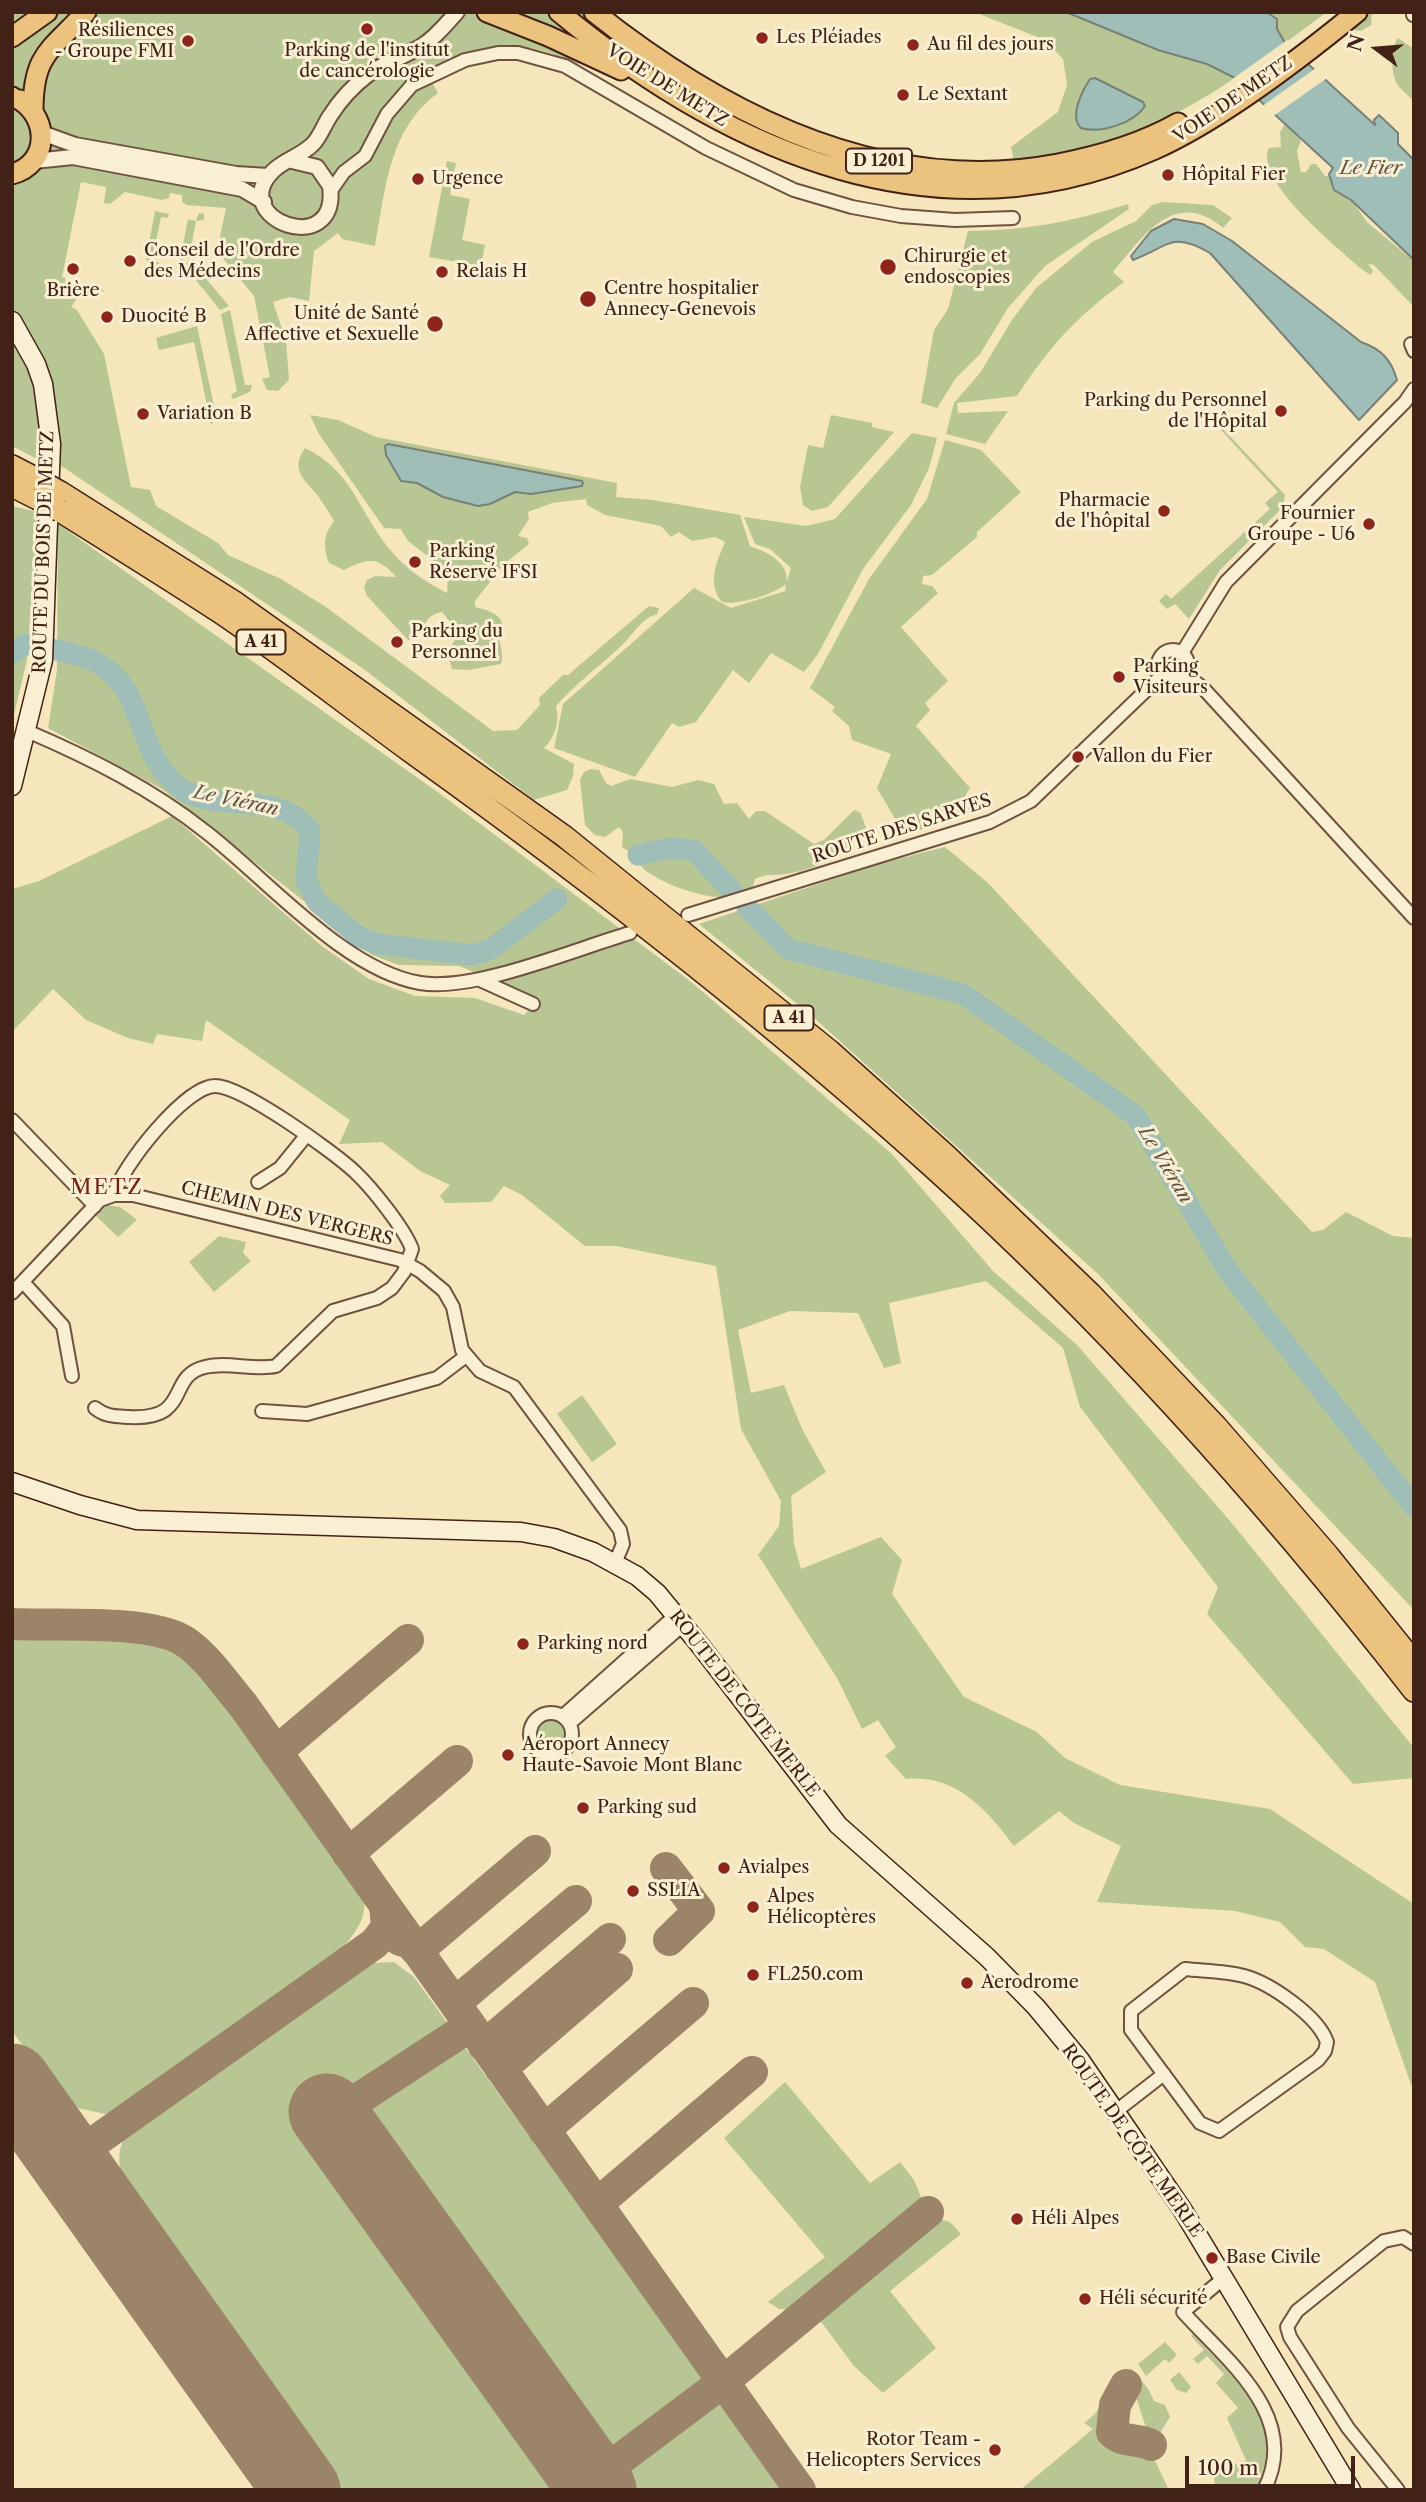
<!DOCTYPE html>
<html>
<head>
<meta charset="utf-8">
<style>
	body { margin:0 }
	#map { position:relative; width:1426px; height:2502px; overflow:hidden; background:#f6e6bc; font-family:"Libre Caslon Text",serif }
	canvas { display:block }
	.frame { position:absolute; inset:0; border:14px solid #422216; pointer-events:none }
	.north { position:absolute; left:1342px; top:14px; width:70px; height:70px; -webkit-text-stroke:5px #f9efd3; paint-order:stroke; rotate:286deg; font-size:19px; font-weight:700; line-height:28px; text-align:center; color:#422216 }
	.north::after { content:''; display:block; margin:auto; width:24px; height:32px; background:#422216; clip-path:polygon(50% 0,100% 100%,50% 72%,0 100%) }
	.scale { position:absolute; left:1185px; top:2456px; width:170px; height:32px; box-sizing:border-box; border:4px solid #422216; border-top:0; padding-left:9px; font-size:21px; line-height:24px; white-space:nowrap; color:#422216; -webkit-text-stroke:5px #f9efd3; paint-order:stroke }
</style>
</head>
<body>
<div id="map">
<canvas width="1426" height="2502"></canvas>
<div class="frame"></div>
<div class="north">N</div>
<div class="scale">100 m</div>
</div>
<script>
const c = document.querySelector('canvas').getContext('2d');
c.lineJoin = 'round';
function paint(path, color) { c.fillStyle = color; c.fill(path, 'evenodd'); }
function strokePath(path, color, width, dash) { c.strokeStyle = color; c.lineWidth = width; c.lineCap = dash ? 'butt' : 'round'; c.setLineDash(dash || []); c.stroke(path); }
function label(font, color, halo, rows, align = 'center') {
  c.font = font + ' "Libre Caslon Text",serif'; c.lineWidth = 6; c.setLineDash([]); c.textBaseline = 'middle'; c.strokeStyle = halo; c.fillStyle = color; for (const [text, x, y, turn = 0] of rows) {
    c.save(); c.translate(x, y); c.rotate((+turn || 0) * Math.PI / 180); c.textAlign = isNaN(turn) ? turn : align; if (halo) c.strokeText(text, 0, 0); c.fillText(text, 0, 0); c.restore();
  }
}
paint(new Path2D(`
	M 12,12 L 613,12 L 578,64 C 521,36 482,44 425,70 L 438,93 C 388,130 386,189 375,246 L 342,239 L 338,233 L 314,251 L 309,301 L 290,297 L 273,302 L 286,341 L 289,380 L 278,391 L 267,390 L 262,379 L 270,377 L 254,296 L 217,251 L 226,208 L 187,205 L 182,202 L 182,195 L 170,193 L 169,198 L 162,200 L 125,192 L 110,204 L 104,203 L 106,187 L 81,182 L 62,277 L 65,278 L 68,295 L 101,288 L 104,291 L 78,297 L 71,307 L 77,310 L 104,354 L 131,487 L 150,490 L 156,506 L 218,543 L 228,555 L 281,579 L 326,607 L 493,731 L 517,730 L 540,705 L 539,698 L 563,675 L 568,675 L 649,606 L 659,608 L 657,614 C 639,620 634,634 621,646 C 599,667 576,683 556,706 C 560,721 555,738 544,748 L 574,764 L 573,776 L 567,790 L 534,800 L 365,670 L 63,467 L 39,460 L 12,446 Z
	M 974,12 L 1066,12 L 1158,50 L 1207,64 L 1235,78 C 1161,127 1103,151 1014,161 L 1011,147 L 1058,112 L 1067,85 L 1063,59 L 1045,40 Z
	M 1266,12 L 1327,12 L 1285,43 L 1277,29 L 1277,19 Z
	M 1368,12 L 1372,12 L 1371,25 L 1361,31 L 1354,30 L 1351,27 Z
	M 1398,38 L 1414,49 L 1414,101 C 1409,96 1401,90 1397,84 C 1391,73 1390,48 1398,38 Z
	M 1286,122 L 1301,141 L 1297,151 L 1301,172 L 1306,172 L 1311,164 L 1316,164 L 1325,176 L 1333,176 L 1368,223 L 1414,261 L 1414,307 L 1374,265 L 1368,264 L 1373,271 L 1370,275 L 1359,267 C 1337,247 1253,180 1269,148 L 1281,147 L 1280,132 Z
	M 447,161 L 456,163 L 450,195 L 470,199 L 462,240 L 485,245 L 481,266 L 429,257 Z
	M 1163,202 L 1213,205 L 1232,218 L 1223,228 C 1174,187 1143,237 1113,272 L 1124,282 C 1075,318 1050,346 1017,396 L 957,403 L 958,413 L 1008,411 L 985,444 L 946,434 L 954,403 L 980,373 L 1012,320 L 1036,288 L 1092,242 L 1136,221 L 1152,205 Z
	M 1128,204 L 1129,209 L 1045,266 L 1008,308 L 980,354 L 956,378 L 937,408 L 921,403 L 934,330 L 948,309 L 968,231 C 1028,230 1071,222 1128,204 Z
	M 155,211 L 169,214 L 168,218 L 161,217 L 152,260 L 160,263 L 150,268 L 146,259 Z
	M 199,213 L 204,214 L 204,220 L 196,221 L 189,258 L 180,260 L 188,219 L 196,221 Z
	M 192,262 L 229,306 L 220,310 L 183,264 Z
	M 230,310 L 245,385 L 252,385 L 250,392 L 233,399 L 231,395 L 237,391 L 221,314 Z
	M 197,326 L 214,406 L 218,406 L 220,413 L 211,425 L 194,342 L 159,350 L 156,338 Z
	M 310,415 L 338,420 L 376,437 L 617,483 L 616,497 L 653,500 L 740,515 L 750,546 C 767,552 787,561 787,581 L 791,568 L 770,549 L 755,544 L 744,517 L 806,526 L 835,519 L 912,433 L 937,438 L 929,468 L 911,505 L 863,569 L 818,654 L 804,672 L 771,653 L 749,683 L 733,670 L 696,722 L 679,727 L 672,723 L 635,777 L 554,748 L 563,704 L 694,588 L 731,608 L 785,591 L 786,584 C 775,594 736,606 722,602 C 706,582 717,562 725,542 L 715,537 L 692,541 L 679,532 L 671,537 L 661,526 L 605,515 L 587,505 L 586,499 L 552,503 L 528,512 L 529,519 L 518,536 L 527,538 L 529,544 L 504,564 L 475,601 L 475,607 C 483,609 501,613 502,624 C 502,628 499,632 499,636 C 500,647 504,652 501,664 L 468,670 L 452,669 L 447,651 L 460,634 L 442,612 C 424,615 425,628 416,640 L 408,640 L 367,596 L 364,587 L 367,580 L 375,576 L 396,577 C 377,555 367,559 344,570 L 329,563 C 323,547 323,534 334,521 C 329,513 324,504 318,496 C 306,481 289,470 305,448 C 347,468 357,503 381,538 C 399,564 421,580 447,593 L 448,572 L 408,541 L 401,529 L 384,528 L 319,434 Z
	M 831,415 L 872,423 L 872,427 L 894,432 L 828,507 L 812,511 L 803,505 L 800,487 L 808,445 L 823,448 Z
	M 1211,416 L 1285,495 L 1283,507 L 1220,570 L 1189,619 L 1175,604 L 1167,609 L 1159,601 L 1166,594 L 1171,599 L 1270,509 L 1265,503 L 1278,492 L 1209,417 Z
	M 945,440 L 981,450 L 1021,492 L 977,532 L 977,537 L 932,575 L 923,576 L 922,584 L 932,586 L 938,593 L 901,627 L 948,681 L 925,703 L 930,710 L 916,726 L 970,788 L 964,798 L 972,811 L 914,832 L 909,819 L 897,822 L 877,788 L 891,754 L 852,740 L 849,726 L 832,711 L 835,707 L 810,688 L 869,579 L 927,499 Z
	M 12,506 L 38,512 L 27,660 L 12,723 Z
	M 58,524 L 439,793 L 690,981 L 892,1154 L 993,1271 L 1077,1345 L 1231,1522 L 1414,1748 L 1414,1778 L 1353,1784 L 1207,1614 L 1218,1587 L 1080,1407 L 1063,1348 L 986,1281 L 889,1303 L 901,1363 L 884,1368 L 858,1313 L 790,1311 L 738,1330 L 751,1393 L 784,1385 L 802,1429 L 826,1472 L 791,1496 L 794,1544 L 801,1569 L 881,1537 L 902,1560 L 892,1594 L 964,1697 L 1037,1732 L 1065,1758 L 1120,1785 L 1270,1809 L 1414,1904 L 1414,2093 L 1375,1982 L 1324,1949 L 1305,1947 L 1280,1922 L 1235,1911 L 1097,1902 L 1121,1846 L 1074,1823 L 1059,1811 L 1014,1846 C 987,1810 956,1774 906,1779 L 885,1756 L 896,1747 L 878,1720 L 862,1729 L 837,1678 L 758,1555 L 779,1526 L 781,1501 L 741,1429 L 716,1266 L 616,1246 L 585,1246 L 522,1195 L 504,1186 L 491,1202 L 445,1203 L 440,1196 L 450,1185 L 420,1171 L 382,1142 L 339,1144 L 350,1120 L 206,1020 L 202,1041 L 157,1034 L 153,1044 L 128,1038 L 86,1020 L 53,989 L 12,1032 L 12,889 L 39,881 L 172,816 L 323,947 L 369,979 L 415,996 L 475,998 L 524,1015 L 540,999 L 459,966 L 399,965 L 372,955 L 162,789 L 48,728 L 57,670 Z
	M 591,769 L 599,770 L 606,783 L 611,786 L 630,779 L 672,787 L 698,780 L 714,784 L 724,804 L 737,803 L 749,819 L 756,811 L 765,811 L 814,844 L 824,840 L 854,810 L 860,812 L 867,830 C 843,855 821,868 786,874 C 774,876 766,873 755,879 L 750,895 C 718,903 677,891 649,873 C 638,866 638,856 622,847 L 623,832 L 619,827 L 605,837 L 595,835 L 585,825 L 580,780 L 584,772 Z
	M 945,847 L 988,883 L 1312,1232 L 1323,1230 L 1346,1212 L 1393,1236 L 1414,1238 L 1414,1610 L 1098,1274 L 812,1016 L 699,924 L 878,864 Z
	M 106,1205 L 120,1207 L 137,1220 L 118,1237 L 95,1215 Z
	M 219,1236 L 246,1242 L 243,1253 L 251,1261 L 214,1292 L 189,1262 Z
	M 582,1395 L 617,1444 L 592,1462 L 557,1414 Z
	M 12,1636 L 148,1642 L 169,1649 L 195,1668 L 360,1881 C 371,1913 361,1925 342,1949 L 124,2107 L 105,2114 L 78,2108 L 58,2094 L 12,2031 Z
	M536 1733a16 16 0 1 1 32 0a16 16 0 1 1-32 0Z
	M 394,1962 L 414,1977 L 786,2490 L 337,2490 L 131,2198 C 118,2172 111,2146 136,2125 L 374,1963 Z
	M 785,2082 L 870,2183 L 900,2162 L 914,2180 L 921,2197 L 914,2213 L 800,2310 L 779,2309 L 768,2302 L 825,2257 L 724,2138 Z
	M 940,2219 L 950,2222 L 961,2234 L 890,2291 L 936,2348 L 883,2393 L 854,2366 L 819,2319 L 932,2222 Z
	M 1193,2334 C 1235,2382 1290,2421 1256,2490 L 1215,2490 L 1214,2473 L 1246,2460 L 1227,2418 L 1238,2408 L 1216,2383 L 1224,2374 L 1207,2356 L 1198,2364 L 1193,2359 L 1204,2350 L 1191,2336 Z
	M 1165,2342 L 1177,2355 L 1169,2363 L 1165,2359 L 1146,2376 L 1138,2364 Z
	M 1131,2368 L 1149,2390 L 1154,2401 L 1165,2405 L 1170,2417 L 1155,2441 L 1150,2440 L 1129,2375 Z
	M 1179,2372 L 1191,2387 L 1186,2393 L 1177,2390 L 1170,2380 Z
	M 1114,2383 C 1117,2403 1088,2436 1121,2445 C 1130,2447 1140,2446 1149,2448 L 1169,2490 L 1020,2490 L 1093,2429 L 1084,2423 L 1095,2414 Z
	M 1125,2399 L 1129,2410 L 1122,2413 L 1122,2427 L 1133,2429 L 1128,2432 L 1120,2429 L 1117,2422 L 1120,2402 Z`), '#b8c694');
const water = new Path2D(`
	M 1066,12 L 1266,12 L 1277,19 L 1277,29 L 1285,43 L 1375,125 L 1374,120 L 1379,115 L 1398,133 L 1398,144 L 1414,160 L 1414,260 L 1351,200 L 1334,190 L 1329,174 L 1333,168 L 1235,78 L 1207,64 L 1158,50 Z
	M 1095,78 L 1143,102 L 1145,106 C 1134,123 1101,134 1081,128 C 1069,117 1082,91 1090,79 Z
	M 1174,219 L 1203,224 L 1232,241 L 1361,342 C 1381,349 1391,359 1397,380 L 1359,420 L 1210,253 C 1171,231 1170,246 1133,260 L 1131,256 L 1151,231 Z
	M 388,444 L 582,481 L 583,483 L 582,486 L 531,494 L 515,492 L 490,504 L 478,506 L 443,497 L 417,483 L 401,481 L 386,455 L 385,446 Z`);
paint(water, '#9ebeb7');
strokePath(water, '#798077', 2);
paint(new Path2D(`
	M 1287,40 L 1306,58 L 1251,98 L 1231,80 Z
	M 1316,68 L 1327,78 L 1272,117 L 1261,107 Z`), '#f6e6bc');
strokePath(new Path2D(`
	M 12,654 L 24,644 C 49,649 75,651 97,663 C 149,691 133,755 182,789 C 221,816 278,787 310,831 L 306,881 L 317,902 L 358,936 L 377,944 L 473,955 L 491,949 L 557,899
	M 638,855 L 669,848 L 694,850 L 732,891
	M 747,907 L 788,949 L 963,994 L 1136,1116 L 1228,1271 L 1414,1507`), '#9ebeb7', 21);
strokePath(new Path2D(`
	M 12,1624 C 56,1626 149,1619 184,1641 C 207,1656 225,1684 243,1705 L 800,2490
	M 276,1752 L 408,1640
	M 348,1854 L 457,1761
	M 666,1868 L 699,1911 L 669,1940
	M 400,1940 L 410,1943 L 417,1951 L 535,1851
	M 455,2003 L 576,1901
	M 484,2046 L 610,1939
	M 501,2069 L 617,1969
	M 331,2117 L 470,2026
	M 544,2130 L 693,2003
	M 51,2135 L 68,2145 L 93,2143 L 375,1943 L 387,1927 L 385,1905
	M 84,2181 L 83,2159 L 93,2143
	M 597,2204 L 752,2072
	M 1126,2385 L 1115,2405 L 1112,2432 C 1123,2443 1138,2438 1151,2445
	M 591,2481 L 723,2382 L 928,2212`), '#9c8469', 32);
strokePath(new Path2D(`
	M 12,2082 L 302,2490
	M 327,2112 L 598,2490`), '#9c8469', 77);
const minor = new Path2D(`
	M 1413,15 L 1414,14
	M 330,192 L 344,172 L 365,156 L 387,114 L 412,85 L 465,60 L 498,53 L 518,53 L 565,66 L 706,148 L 794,190 L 852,207 L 901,216 L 955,220 L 1013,218
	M 1411,344 L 1414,351
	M1158 665a15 15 0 1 1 30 0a15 15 0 1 1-30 0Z
	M 1182,653 L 1226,582 L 1405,402 L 1414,389
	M 1185,674 L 1203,688 L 1414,918
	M 27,731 C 90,758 152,789 206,832 C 266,878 344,970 420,983 C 474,992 575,949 630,933
	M 688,915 L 990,822 L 1031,801 L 1162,675
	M 480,980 L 533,1004
	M 12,1120 L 95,1206
	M 258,1182 L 280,1168 L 305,1137
	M 23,1282 L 63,1326 L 72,1376
	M 12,1293 L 100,1200 L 114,1195 L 133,1195 L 400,1260 L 420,1271 L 444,1291 L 453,1307 L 462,1350 L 480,1371 L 514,1387 L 620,1530 L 623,1544 L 615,1563
	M 95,1408 C 106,1417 116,1416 130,1417 C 192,1420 166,1376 205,1367 C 228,1361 253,1371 276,1366 L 333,1311 L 377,1298 L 392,1288 L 404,1272 L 412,1249 C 404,1228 372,1188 355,1172 C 334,1152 243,1087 216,1086 C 187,1084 121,1167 114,1195
	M 262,1411 L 307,1414 L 437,1378 L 466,1356
	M530 1734a21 21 0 1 1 42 0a21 21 0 1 1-42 0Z
	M 563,1716 L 676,1615
	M 570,1723 L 684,1624
	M 1185,1969 C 1204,1971 1226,1971 1244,1976 C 1270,1983 1318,2016 1327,2042 L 1325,2051 L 1318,2060 L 1219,2131 L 1200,2123 L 1131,2030 L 1131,2011 Z
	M 1115,2112 L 1164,2074
	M 1224,2278 L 1183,2312 C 1227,2361 1302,2417 1264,2490
	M 1398,2490 L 1348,2428 L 1290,2337 L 1287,2327 L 1297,2311 L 1384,2241 L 1403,2237 L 1414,2244`);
const tertiary = new Path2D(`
	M 42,133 L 75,145 L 236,174 L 268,176
	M 34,161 L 73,157 L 242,189 L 264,202
	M 292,161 L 317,167 L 330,186 C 340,261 225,219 273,171 C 284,160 301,156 313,144 C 320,137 324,125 330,116 C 340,100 354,85 370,73 C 386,62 405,56 422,46 C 436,37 446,24 457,12`);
const secondary = new Path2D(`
	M 12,321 L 36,364 L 43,384 L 51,444 L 43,660 L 12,786
	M 12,1482 L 80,1505 L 137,1520 L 521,1532 L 554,1538 L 593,1552 L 637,1576 L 657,1593 L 699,1644 L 838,1825 L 987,1957 L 1036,2007 L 1080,2060 L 1182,2209 L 1351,2490`);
const primary = new Path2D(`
	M 12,174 C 49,164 50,119 20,100`);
const trunk = new Path2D(`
	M 487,12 L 548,36 L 621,70
	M 559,12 C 730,153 939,245 1155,149 C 1220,120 1302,57 1357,12
	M 594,12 C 726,117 885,197 1058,164 C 1099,156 1141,144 1178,123
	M 12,37 L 47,12
	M 12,97 L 13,98
	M 33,111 C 33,54 50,51 86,12`);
const motorway = new Path2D(`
	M 12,466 L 39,480
	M 12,486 L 38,499
	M 60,492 L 236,603 L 564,836 L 830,1051 L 947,1156 L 1091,1294 L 1217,1427 L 1328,1555 L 1414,1662
	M 60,511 C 114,545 168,578 221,613 C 286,657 348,706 411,752 C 591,881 765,1016 929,1164 C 1106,1323 1267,1503 1414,1691`);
strokePath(minor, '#6f5340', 16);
strokePath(tertiary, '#6f5340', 18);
strokePath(secondary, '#422216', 21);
strokePath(primary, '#422216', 23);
strokePath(trunk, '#422216', 23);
strokePath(motorway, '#422216', 24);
strokePath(minor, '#f9efd3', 12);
strokePath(tertiary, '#f9efd3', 14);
strokePath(secondary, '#f9efd3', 18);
strokePath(primary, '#ebc37e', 19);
strokePath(trunk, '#ebc37e', 19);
strokePath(motorway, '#ebc37e', 21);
const motorwayBridge = new Path2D(`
	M 39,480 L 60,492
	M 38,499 L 60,511`);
strokePath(motorwayBridge, '#422216', 24, []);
strokePath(motorwayBridge, '#ebc37e', 21);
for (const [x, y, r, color] of [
	[367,29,7,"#8f2418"],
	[762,38,7,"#8f2418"],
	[188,41,7,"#8f2418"],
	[913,45,7,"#8f2418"],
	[903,95,7,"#8f2418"],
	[1168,175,7,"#8f2418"],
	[418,179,7,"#8f2418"],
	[130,261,7,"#8f2418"],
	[888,267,9,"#8f2418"],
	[73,269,7,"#8f2418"],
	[442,272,7,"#8f2418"],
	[588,299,9,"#8f2418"],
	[107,317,7,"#8f2418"],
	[435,324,9,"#8f2418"],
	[1281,411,7,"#8f2418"],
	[143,414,7,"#8f2418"],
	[1164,511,7,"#8f2418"],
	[1369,524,7,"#8f2418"],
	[415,562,7,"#8f2418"],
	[397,642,7,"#8f2418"],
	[1119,677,7,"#8f2418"],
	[1078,757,7,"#8f2418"],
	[523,1644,7,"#8f2418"],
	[508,1755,7,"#8f2418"],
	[583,1808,7,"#8f2418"],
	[724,1868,7,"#8f2418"],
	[633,1891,7,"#8f2418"],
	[753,1907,7,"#8f2418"],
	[753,1975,7,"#8f2418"],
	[967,1983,7,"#8f2418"],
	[1017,2219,7,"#8f2418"],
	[1212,2258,7,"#8f2418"],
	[1085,2299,7,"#8f2418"],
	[995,2450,7,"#8f2418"]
]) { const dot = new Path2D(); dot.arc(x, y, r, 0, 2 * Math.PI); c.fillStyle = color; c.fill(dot); strokePath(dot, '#f9efd3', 2.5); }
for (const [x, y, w] of [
	[879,161,66],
	[261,642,49],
	[789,1018,49]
]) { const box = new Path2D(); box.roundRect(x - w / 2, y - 12.5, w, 25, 5); c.fillStyle = '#f9efd3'; c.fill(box); strokePath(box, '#422216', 2); }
label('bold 16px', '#422216', null, [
	["D 1201",879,161],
	["A 41",261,642],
	["A 41",789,1018]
]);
label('18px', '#422216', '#f9efd3', [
	["Résiliences",174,31,"right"],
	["- Groupe FMI",174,52,"right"],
	["Les Pléiades",776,38],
	["Au fil des jours",927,45],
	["Parking de l'institut",367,51,"center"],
	["de cancérologie",367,72,"center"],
	["Le Sextant",917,95],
	["Hôpital Fier",1182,175],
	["Urgence",432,179],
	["Conseil de l'Ordre",144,251],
	["des Médecins",144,272],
	["Chirurgie et",904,257],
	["endoscopies",904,278],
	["Relais H",456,272],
	["Centre hospitalier",604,289],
	["Annecy-Genevois",604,310],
	["Brière",73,291,"center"],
	["Unité de Santé",419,314,"right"],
	["Affective et Sexuelle",419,335,"right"],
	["Duocité B",121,317],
	["Parking du Personnel",1267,401,"right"],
	["de l'Hôpital",1267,422,"right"],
	["Variation B",157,414],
	["Pharmacie",1150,501,"right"],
	["de l'hôpital",1150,522,"right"],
	["Fournier",1355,514,"right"],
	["Groupe - U6",1355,535,"right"],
	["Parking",429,552],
	["Réservé IFSI",429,573],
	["Parking du",411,632],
	["Personnel",411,653],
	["Parking",1133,667],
	["Visiteurs",1133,688],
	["Vallon du Fier",1092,757],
	["Parking nord",537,1644],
	["Aéroport Annecy",522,1745],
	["Haute-Savoie Mont Blanc",522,1766],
	["Parking sud",597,1808],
	["Avialpes",738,1868],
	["SSLIA",647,1891],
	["Alpes",767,1897],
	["Hélicoptères",767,1918],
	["FL250.com",767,1975],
	["Aerodrome",981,1983],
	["Héli Alpes",1031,2219],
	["Base Civile",1226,2258],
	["Héli sécurité",1099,2299],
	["Rotor Team -",981,2440,"right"],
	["Helicopters Services",981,2461,"right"]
], 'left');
label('18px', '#422216', '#f9efd3', [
	["VOIE DE METZ",667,86,32],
	["VOIE DE METZ",1233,100,-34],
	["ROUTE DU BOIS DE METZ",44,552,-88],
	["ROUTE DES SARVES",902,829,-18],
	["CHEMIN DES VERGERS",287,1214,14],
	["ROUTE DE CÔTE MERLE",744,1704,52],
	["ROUTE DE CÔTE MERLE",1132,2141,55]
]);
label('italic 19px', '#5e5146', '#f9efd3', [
	["Le Fier",1371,169],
	["Le Viéran",236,801,12],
	["Le Viéran",1165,1165,59]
]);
c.letterSpacing = '2px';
label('21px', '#7a1f14', '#f9efd3', [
	["METZ",107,1188]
]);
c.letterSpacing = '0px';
</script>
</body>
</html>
